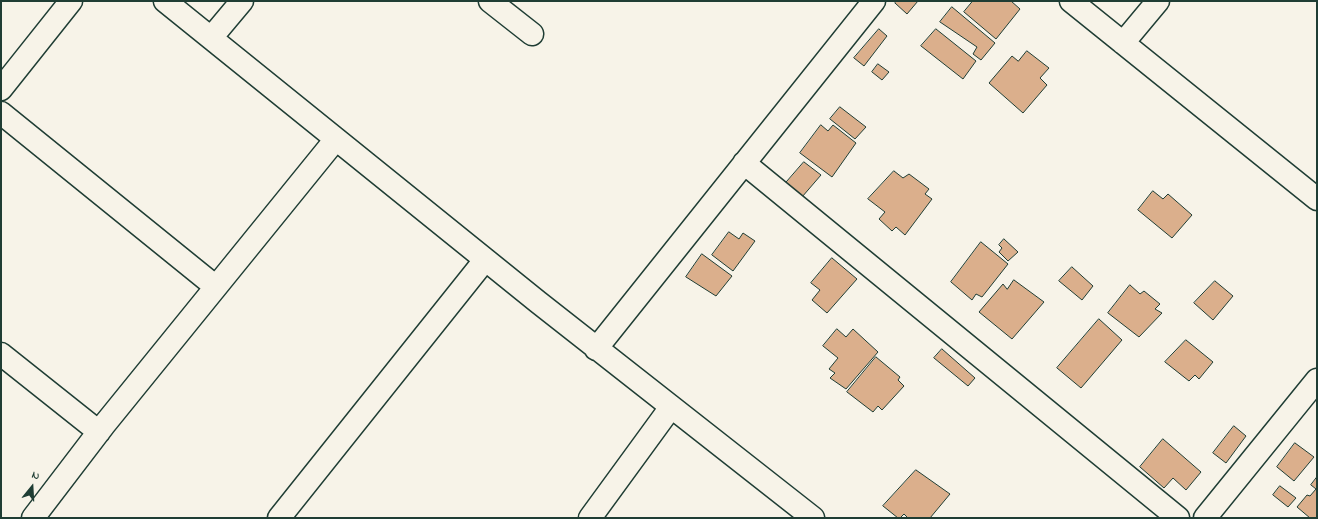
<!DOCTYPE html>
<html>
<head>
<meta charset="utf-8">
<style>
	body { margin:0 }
	#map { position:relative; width:1318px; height:519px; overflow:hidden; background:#f7f3e8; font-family:"Indie Flower",sans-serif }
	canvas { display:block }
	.frame { position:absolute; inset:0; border:2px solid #1f3d34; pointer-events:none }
	.north { position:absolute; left:12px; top:467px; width:40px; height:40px; -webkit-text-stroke:3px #f7f3e8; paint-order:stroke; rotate:18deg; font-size:11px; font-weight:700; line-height:16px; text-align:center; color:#1f3d34 }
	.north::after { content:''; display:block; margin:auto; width:14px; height:18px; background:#1f3d34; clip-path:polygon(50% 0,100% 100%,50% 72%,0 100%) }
</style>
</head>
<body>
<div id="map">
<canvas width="1318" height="519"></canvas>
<div class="frame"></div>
<div class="north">N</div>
</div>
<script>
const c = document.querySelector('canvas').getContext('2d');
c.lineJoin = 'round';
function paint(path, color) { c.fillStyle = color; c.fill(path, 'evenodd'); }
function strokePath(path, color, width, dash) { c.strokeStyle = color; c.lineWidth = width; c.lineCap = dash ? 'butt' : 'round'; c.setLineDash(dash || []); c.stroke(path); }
const building = new Path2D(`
	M 897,1 L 918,1 L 907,14 L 895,3 Z
	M 973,1 L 1011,1 L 1020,9 L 996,39 L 964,12 Z
	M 952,7 L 995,43 L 981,60 L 973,54 L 977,47 L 940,22 Z
	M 879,29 L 887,36 L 864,66 L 854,58 Z
	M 936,29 L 976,61 L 963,79 L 921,46 Z
	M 1027,51 L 1049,68 L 1040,78 L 1047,85 L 1023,113 L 989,83 L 1012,56 L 1018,61 Z
	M 878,64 L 889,72 L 882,80 L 872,72 Z
	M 840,107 L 866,127 L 855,139 L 830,119 Z
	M 821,125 L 828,131 L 833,125 L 856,143 L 832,177 L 800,153 Z
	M 804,162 L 821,175 L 802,197 L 784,185 Z
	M 894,171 L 903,178 L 909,174 L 929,189 L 925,194 L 932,199 L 905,235 L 896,227 L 892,231 L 879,219 L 885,212 L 868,199 Z
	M 1153,191 L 1163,199 L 1168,194 L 1192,215 L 1172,238 L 1138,210 Z
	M 729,232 L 739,239 L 743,233 L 755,241 L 733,271 L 712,255 Z
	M 1004,239 L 1018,252 L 1008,261 L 999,252 L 1002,248 L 999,245 Z
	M 981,242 L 1008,264 L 982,297 L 976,294 L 972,300 L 951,282 Z
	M 702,254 L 732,276 L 716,296 L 686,277 Z
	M 832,258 L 857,279 L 827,313 L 812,300 L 820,290 L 811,283 Z
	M 1072,267 L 1093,286 L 1082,300 L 1059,281 Z
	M 1014,280 L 1044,302 L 1012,339 L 979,312 L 1003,284 L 1007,289 Z
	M 1215,281 L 1233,296 L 1213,320 L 1194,303 Z
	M 1130,285 L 1140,294 L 1144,291 L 1160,304 L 1155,309 L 1162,313 L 1139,337 L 1108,313 Z
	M 1099,319 L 1122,340 L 1081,388 L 1057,368 Z
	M 837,329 L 846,337 L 853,329 L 878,352 L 846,389 L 830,378 L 835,373 L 829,369 L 838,358 L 823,346 Z
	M 1186,340 L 1213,362 L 1199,379 L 1195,375 L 1189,381 L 1165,362 Z
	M 942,349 L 975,378 L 968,386 L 934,358 Z
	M 876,357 L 900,377 L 898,380 L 904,386 L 882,410 L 878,406 L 873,412 L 847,392 Z
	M 1234,426 L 1246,436 L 1226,463 L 1213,453 Z
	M 1163,439 L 1201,472 L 1186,490 L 1173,478 L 1164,488 L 1140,467 Z
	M 1295,443 L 1314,457 L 1294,481 L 1277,467 Z
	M 916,470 L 950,494 L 930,518 L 908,518 L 904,514 L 900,518 L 898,518 L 883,506 Z
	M 1317,477 L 1317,518 L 1310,518 L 1297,507 L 1307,495 L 1310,496 L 1316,489 L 1311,485 Z
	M 1280,486 L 1296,498 L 1288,507 L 1273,495 Z`);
paint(building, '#dbaf8c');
strokePath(building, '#1f3d34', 1);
const minor = new Path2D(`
	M 165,1 L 538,302 L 813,518
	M 490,1 L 532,34
	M 1071,1 L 1317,199
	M 211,38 L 242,1
	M 1123,43 L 1158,1
	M 1,89 L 71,1
	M 1,113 L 216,287
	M 744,163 L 1178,518
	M 596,349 L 874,1
	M 1,354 L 99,432
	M 33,518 L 104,425 L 336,139
	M 279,518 L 485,260
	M 590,518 L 671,407
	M 1205,518 L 1317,380`);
strokePath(minor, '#1f3d34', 25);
strokePath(minor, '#f7f3e8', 22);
</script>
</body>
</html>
